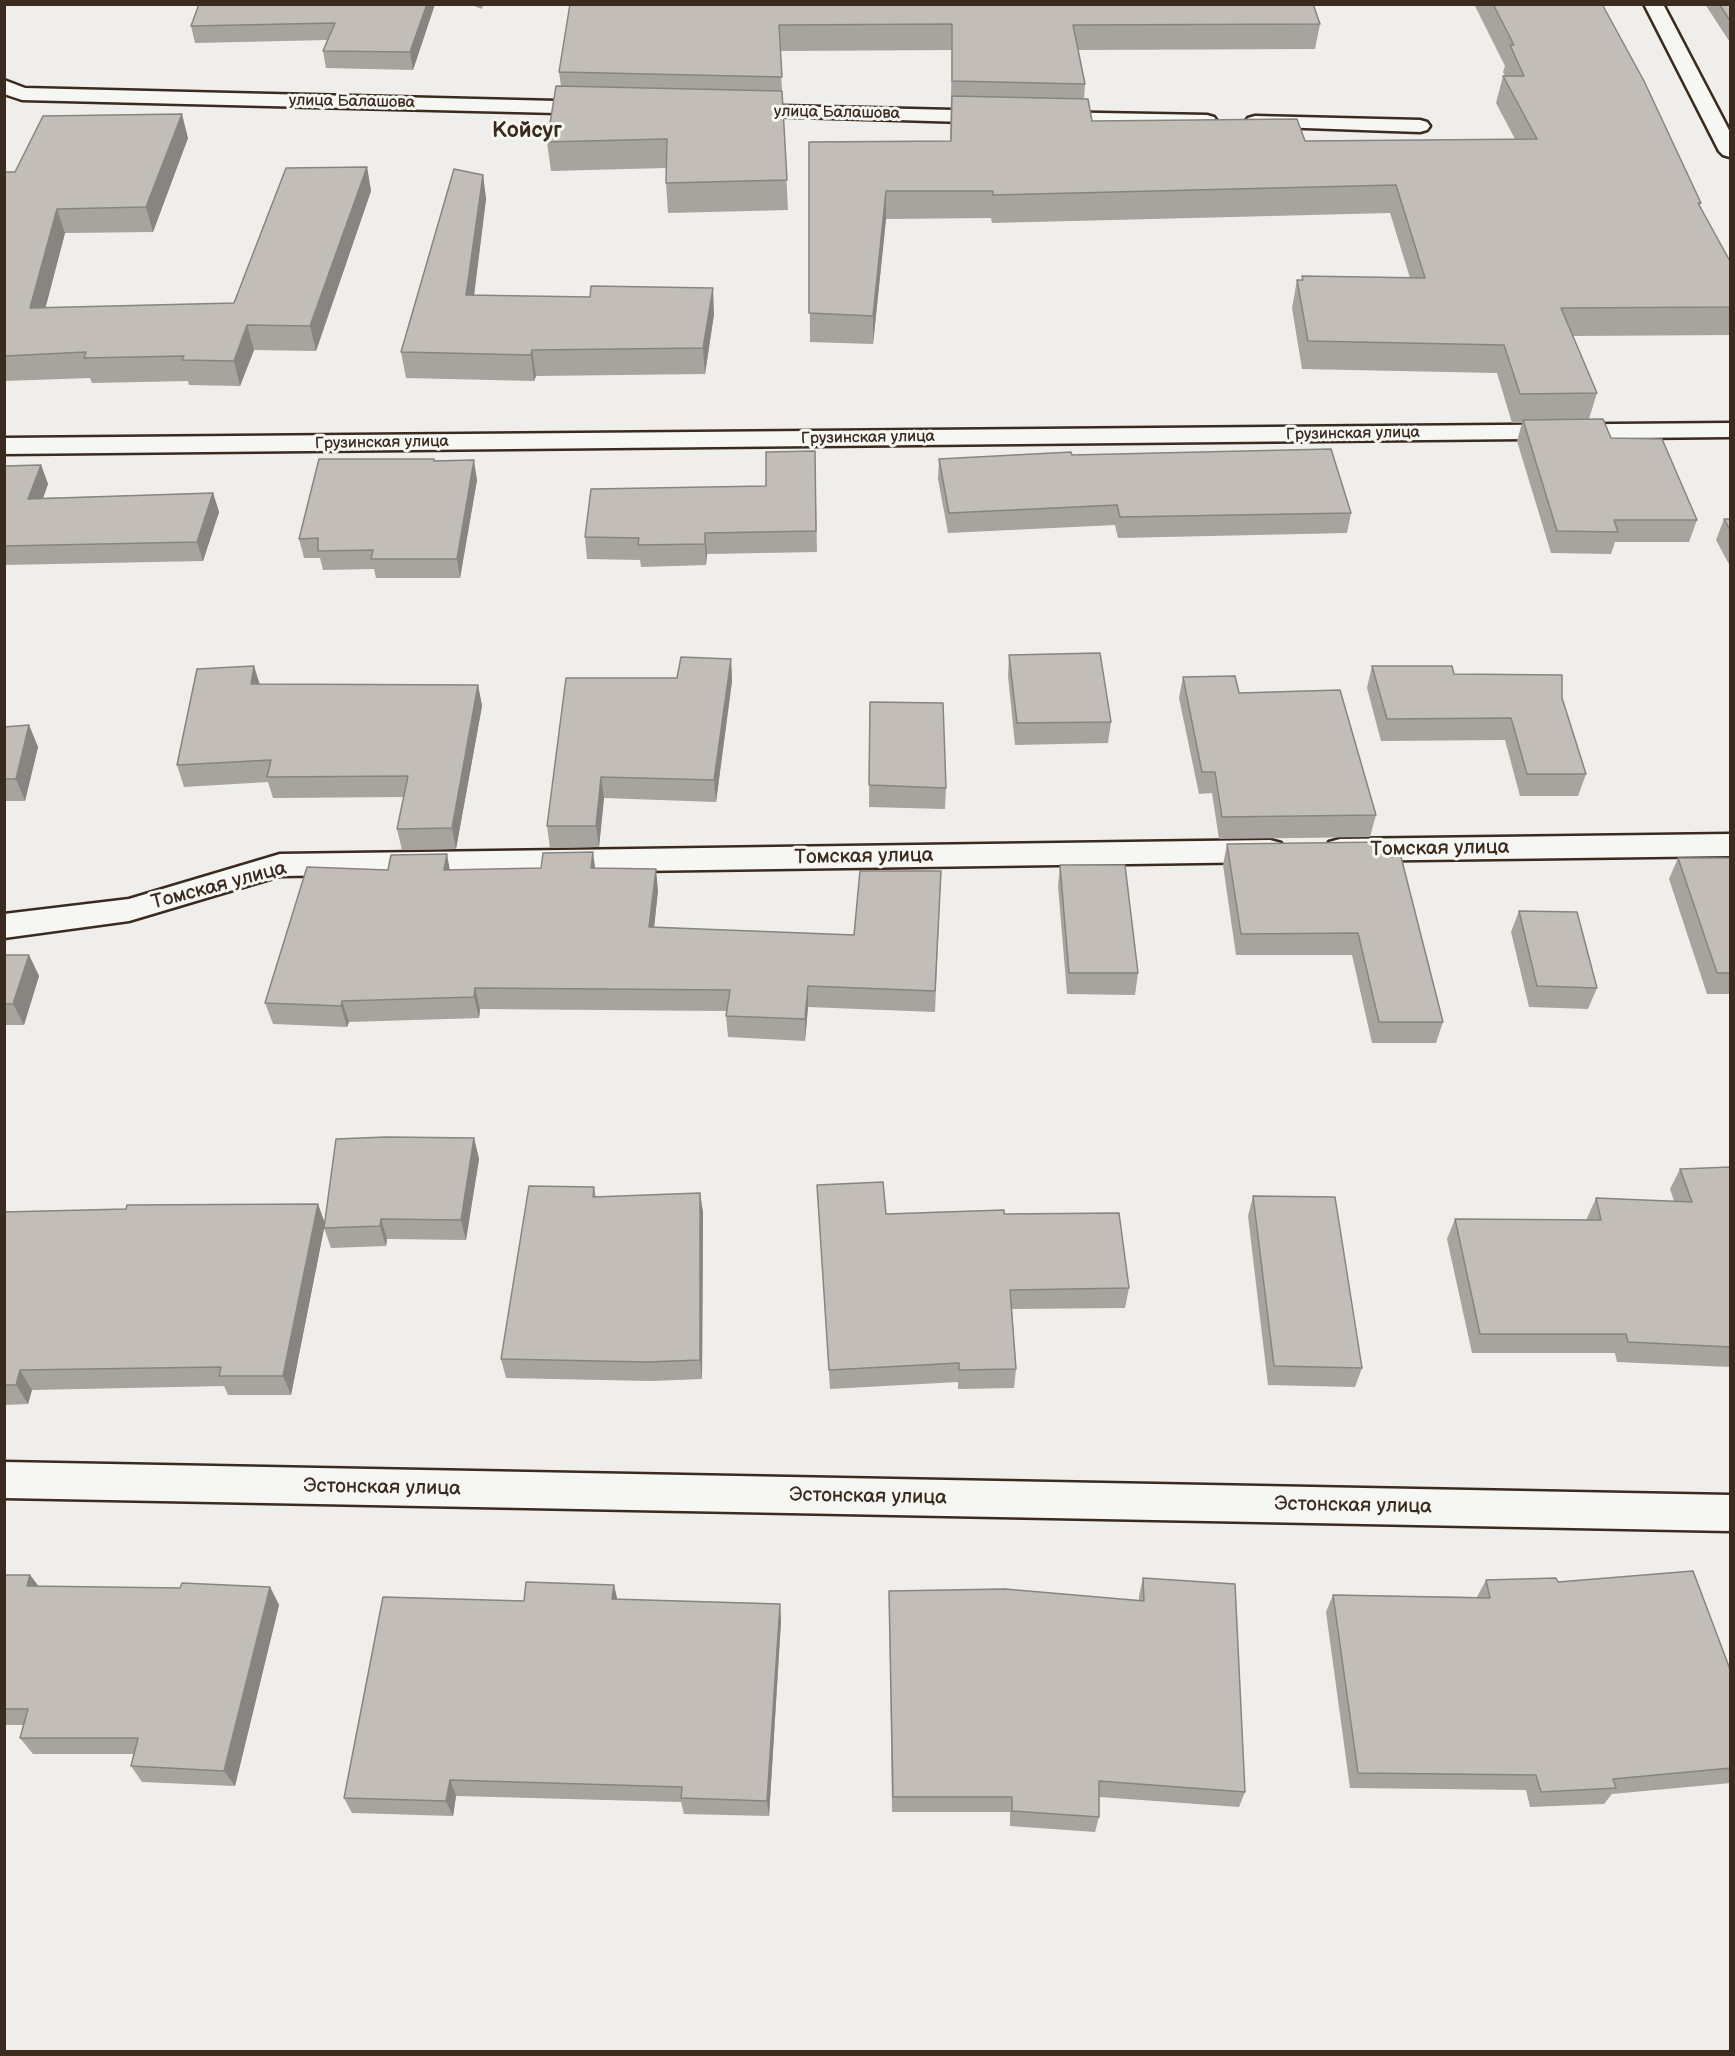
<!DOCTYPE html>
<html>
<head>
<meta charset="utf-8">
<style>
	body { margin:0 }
	#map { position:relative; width:1735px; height:2056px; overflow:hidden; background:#efeeea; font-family:"Balsamiq Sans",sans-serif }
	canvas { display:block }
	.frame { position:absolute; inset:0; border:6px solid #3b2a1e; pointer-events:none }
</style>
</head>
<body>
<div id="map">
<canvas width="1735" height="2056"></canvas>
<div class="frame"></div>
</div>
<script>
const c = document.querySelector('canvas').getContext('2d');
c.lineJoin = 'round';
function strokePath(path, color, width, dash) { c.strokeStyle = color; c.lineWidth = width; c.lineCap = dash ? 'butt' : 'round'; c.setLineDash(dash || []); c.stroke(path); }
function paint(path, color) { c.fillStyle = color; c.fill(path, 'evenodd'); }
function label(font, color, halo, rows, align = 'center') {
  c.font = font + ' "Balsamiq Sans",sans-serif'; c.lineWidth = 6; c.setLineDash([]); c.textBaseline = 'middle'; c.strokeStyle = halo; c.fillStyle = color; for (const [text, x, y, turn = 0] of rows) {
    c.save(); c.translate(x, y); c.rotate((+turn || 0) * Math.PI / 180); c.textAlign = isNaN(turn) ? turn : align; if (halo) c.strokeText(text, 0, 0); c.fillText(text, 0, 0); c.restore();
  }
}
const minor = new Path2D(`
	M 1644,4 L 1663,4 L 1730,132 L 1730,157 L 1723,155 L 1719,151 Z
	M 4,80 L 25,88 L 598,102 L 605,104 L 608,108 L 605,112 L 598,114 L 22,100 L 4,94 Z
	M 739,105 L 997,111 L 1004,113 L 1007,117 L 1004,121 L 997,123 L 732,115 L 729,111 L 732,107 Z
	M 1048,112 L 1207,115 L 1214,117 L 1217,121 L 1214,125 L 1207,127 L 1041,122 L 1038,118 L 1041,114 Z
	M 1255,116 L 1420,120 L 1427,122 L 1430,126 L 1427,130 L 1420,132 L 1248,126 L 1245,122 L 1248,118 Z
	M 1730,834 L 1730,856 L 1340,861 L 1329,858 L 1325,850 L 1329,842 L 1340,839 Z
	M 1270,840 L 1281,843 L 1285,851 L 1281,859 L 1270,862 L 280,876 L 129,921 L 4,938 L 4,914 L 129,899 L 280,854 Z
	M 4,1462 L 1730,1495 L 1730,1531 L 4,1498 Z`);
const secondary = new Path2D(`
	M 1730,423 L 1730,437 L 4,454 L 4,438 Z`);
strokePath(minor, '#3b2a1e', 5);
strokePath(secondary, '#3b2a1e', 5);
paint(minor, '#f6f6f2');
paint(secondary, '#f6f6f2');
paint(new Path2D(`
	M 435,4 L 413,70 L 326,68 L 323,51 L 328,40 L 195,43 L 191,26 Z
	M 469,4 L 483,4 L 482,9 Z
	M 570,4 L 1320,24 L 1315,49 L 1078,50 L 1085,84 L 1084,99 L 1092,121 L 1305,141 L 1515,139 L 1496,103 L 1503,76 L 1505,76 L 1503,72 L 1505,66 L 1474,4 L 1602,4 L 1701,203 L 1700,206 L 1731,263 L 1731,335 L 1573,336 L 1597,393 L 1589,419 L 1611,438 L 1697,520 L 1689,542 L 1615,542 L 1611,554 L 1551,553 L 1517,441 L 1522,423 L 1512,423 L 1497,373 L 1302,369 L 1292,308 L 1297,280 L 1302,280 L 1302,276 L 1410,278 L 1390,213 L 992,223 L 991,218 L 886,219 L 873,344 L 810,342 L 809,142 L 950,141 L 952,50 L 780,51 L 788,210 L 668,213 L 666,183 L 666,168 L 551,171 L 547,142 L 561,86 L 559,72 Z
	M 1705,4 L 1731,4 L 1731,44 Z
	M 188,138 L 153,232 L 65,233 L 45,308 L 234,303 L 367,167 L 371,191 L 316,351 L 254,350 L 240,386 L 189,385 L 188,381 L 92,383 L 90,378 L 4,381 L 4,172 L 15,172 Z
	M 483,175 L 486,199 L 474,295 L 714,314 L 705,374 L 536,376 L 534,381 L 406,378 L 401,352 Z
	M 815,451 L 817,552 L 707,554 L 706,565 L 641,567 L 640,560 L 587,559 L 585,537 L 766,486 Z
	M 1072,455 L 1351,513 L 1347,533 L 1118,538 L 1115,525 L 948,533 L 938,479 L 939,459 Z
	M 434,461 L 477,480 L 460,578 L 376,578 L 374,569 L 323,570 L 320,558 L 304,558 L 299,539 Z
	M 41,465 L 48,484 L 43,498 L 213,493 L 219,512 L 203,561 L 4,565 L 4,466 Z
	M 1724,519 L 1731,519 L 1731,568 L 1716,540 Z
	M 1009,655 L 1111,722 L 1108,743 L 1015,745 L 1008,676 Z
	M 731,659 L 732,681 L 716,802 L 604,798 L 599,847 L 550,848 L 547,826 L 677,678 Z
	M 1372,666 L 1454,674 L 1586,774 L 1578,796 L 1520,796 L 1505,740 L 1381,741 L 1367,688 Z
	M 1183,677 L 1239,693 L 1376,815 L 1370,837 L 1219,839 L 1212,793 L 1199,794 L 1179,698 Z
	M 259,684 L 478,685 L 482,706 L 456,849 L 402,850 L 397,829 L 404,797 L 273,798 L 268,782 L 184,787 L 177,765 Z
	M 870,702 L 946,788 L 945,809 L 869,807 Z
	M 29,725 L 38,747 L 25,801 L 4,801 L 4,727 Z
	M 1227,844 L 1388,857 L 1443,1022 L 1436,1043 L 1372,1043 L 1352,955 L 1236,955 L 1223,865 Z
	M 1678,858 L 1731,858 L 1731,994 L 1707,994 L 1669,879 Z
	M 1060,865 L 1138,973 L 1135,995 L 1067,994 L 1058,886 Z
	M 595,868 L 658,890 L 654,927 L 854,935 L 941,871 L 935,1012 L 808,1007 L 805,1041 L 728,1037 L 726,1016 L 727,1011 L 480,1009 L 479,1018 L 349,1022 L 347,1027 L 273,1024 L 265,1003 L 450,870 Z
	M 1519,911 L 1597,988 L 1588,1009 L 1529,1007 L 1511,932 Z
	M 4,955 L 29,955 L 39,976 L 24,1025 L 4,1025 Z
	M 474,1138 L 479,1159 L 466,1240 L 387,1239 L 386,1246 L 331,1248 L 324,1228 L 291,1395 L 228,1395 L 224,1386 L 32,1390 L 28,1404 L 4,1405 L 4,1212 L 318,1204 L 325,1224 Z
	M 1731,1167 L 1731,1367 L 1617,1362 L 1615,1353 L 1472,1353 L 1447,1239 L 1455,1219 L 1587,1220 L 1587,1218 L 1596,1198 L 1674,1201 L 1670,1189 L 1680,1169 Z
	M 817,1185 L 886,1214 L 1004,1214 L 1129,1288 L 1125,1308 L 1012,1309 L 1016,1369 L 1014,1388 L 958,1389 L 958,1382 L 830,1389 Z
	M 594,1187 L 596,1197 L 700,1193 L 703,1213 L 702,1379 L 651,1381 L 506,1378 L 501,1359 Z
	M 1253,1196 L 1362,1368 L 1355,1387 L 1268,1385 L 1248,1216 Z
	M 4,1575 L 30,1575 L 39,1587 L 180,1588 L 270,1587 L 279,1605 L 235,1786 L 142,1782 L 131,1766 L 134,1754 L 33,1754 L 20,1738 L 24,1725 L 4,1725 Z
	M 1143,1578 L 1245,1792 L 1239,1807 L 1099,1797 L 1099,1817 L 1095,1832 L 1010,1826 L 1010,1812 L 892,1812 L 889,1591 L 1139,1600 L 1139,1596 Z
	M 1486,1580 L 1558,1582 L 1731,1672 L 1731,1783 L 1612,1794 L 1604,1804 L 1530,1807 L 1526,1790 L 1350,1788 L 1326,1612 L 1333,1595 L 1477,1597 Z
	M 614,1585 L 617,1599 L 780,1604 L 781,1621 L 769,1816 L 684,1814 L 681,1802 L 456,1796 L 453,1816 L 352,1813 L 344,1798 L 524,1601 Z`), '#a7a39d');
paint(new Path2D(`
	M 427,4 L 435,4 L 413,70 L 410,52 Z
	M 182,114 L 188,138 L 153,232 L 146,207 Z
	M 367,167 L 371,191 L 316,351 L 310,326 Z
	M 483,175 L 486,199 L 471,320 L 466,295 Z
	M 886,191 L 886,219 L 873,344 L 873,316 Z
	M 57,209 L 65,233 L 39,333 L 30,308 Z
	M 713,288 L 714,314 L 705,374 L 703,348 Z
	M 247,325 L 254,350 L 240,386 L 234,361 Z
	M 532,350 L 536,376 L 534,381 L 531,355 Z
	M 474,460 L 477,480 L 460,578 L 457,559 Z
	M 41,465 L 48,484 L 36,518 L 28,499 Z
	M 213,493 L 219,512 L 203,561 L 197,542 Z
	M 705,533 L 707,554 L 706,565 L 705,544 Z
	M 731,659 L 732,681 L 716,802 L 714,780 Z
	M 254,666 L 261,688 L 251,684 Z
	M 478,685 L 482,706 L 456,849 L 452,828 Z
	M 29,725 L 38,747 L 25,801 L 16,779 Z
	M 601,777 L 604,798 L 599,847 L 596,826 Z
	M 593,852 L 596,874 L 591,868 Z
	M 447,854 L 451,876 L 444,870 Z
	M 656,869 L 658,890 L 652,948 L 649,927 Z
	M 29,955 L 39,976 L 24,1025 L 13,1004 Z
	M 808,986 L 808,1007 L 805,1041 L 805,1019 Z
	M 475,988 L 480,1009 L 479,1018 L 474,997 Z
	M 342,1001 L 349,1022 L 347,1027 L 341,1006 Z
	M 474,1138 L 479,1159 L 466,1240 L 461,1220 Z
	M 700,1193 L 703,1213 L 702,1379 L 700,1360 Z
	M 318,1204 L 325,1224 L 291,1395 L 283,1376 Z
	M 381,1219 L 387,1239 L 386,1246 L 380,1226 Z
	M 20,1370 L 32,1390 L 28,1404 L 16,1385 Z
	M 30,1575 L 43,1592 L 27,1586 Z
	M 614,1585 L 618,1602 L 612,1599 Z
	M 270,1587 L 279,1605 L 235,1786 L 224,1771 Z
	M 780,1604 L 781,1621 L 769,1816 L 767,1801 Z
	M 450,1780 L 456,1796 L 453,1816 L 446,1801 Z`), '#888480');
const building = new Path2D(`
	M 199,4 L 427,4 L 410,52 L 323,51 L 335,23 L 191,26 Z
	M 570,4 L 1313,4 L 1320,24 L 1073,25 L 1085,84 L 952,81 L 952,24 L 779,25 L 782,77 L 559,72 Z
	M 1493,4 L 1602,4 L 1644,81 L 1701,203 L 1698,203 L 1731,263 L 1731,307 L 1561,308 L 1597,393 L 1520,394 L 1504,345 L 1308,341 L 1297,280 L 1303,280 L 1302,276 L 1425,278 L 1396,185 L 993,195 L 993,191 L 886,191 L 873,316 L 809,313 L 809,142 L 951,141 L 952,96 L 1088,99 L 1092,121 L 1297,119 L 1305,141 L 1537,139 L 1503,76 L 1524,76 L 1510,45 L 1514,45 Z
	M 1719,4 L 1731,4 L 1731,22 Z
	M 556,86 L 782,91 L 787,180 L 666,183 L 667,139 L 547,142 Z
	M 182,114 L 146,207 L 57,209 L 30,308 L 234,303 L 286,168 L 367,167 L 310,326 L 247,325 L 234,361 L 182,360 L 184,356 L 84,358 L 86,352 L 4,356 L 4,172 L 15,172 L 43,116 Z
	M 454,169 L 483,175 L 466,295 L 590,297 L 591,286 L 713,288 L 703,348 L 532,350 L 531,355 L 401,352 Z
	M 1603,419 L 1611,438 L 1662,439 L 1697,520 L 1614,520 L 1618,532 L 1557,531 L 1523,420 Z
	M 1331,449 L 1351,513 L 1120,517 L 1117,505 L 949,513 L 939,459 L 1071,452 L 1072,455 Z
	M 815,451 L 816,531 L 705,533 L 705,544 L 638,545 L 639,538 L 585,537 L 591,489 L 766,486 L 766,452 Z
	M 319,459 L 434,459 L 434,461 L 474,460 L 457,559 L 371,559 L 373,550 L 318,551 L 318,538 L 299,539 Z
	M 41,465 L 28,499 L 213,493 L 197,542 L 4,546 L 4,466 Z
	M 1724,519 L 1731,519 L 1731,532 Z
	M 1100,653 L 1111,722 L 1017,723 L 1009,655 Z
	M 681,657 L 731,659 L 714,780 L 601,777 L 596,826 L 547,826 L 566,678 L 677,678 Z
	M 254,666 L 251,684 L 478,685 L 452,828 L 397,829 L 408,776 L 267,777 L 271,760 L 177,765 L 197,669 Z
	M 1372,666 L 1452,666 L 1454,674 L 1562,675 L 1562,698 L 1586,774 L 1527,774 L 1511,718 L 1387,719 Z
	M 1235,676 L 1239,693 L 1340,690 L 1376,815 L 1222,817 L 1215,772 L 1202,772 L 1183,677 Z
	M 870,702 L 943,703 L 946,788 L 869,785 Z
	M 29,725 L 16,779 L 4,779 L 4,727 Z
	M 1384,842 L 1388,857 L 1401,857 L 1443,1022 L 1379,1022 L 1358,933 L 1241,934 L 1227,844 Z
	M 593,852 L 591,868 L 656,869 L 649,927 L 854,935 L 860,871 L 941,871 L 935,991 L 808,986 L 805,1019 L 726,1016 L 730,990 L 475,988 L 474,997 L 342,1001 L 341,1006 L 265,1003 L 307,867 L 388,870 L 391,855 L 447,854 L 444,870 L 541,868 L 543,853 Z
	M 1678,858 L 1731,858 L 1731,973 L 1717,973 Z
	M 1060,865 L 1125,865 L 1138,973 L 1069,973 Z
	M 1519,911 L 1577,912 L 1597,988 L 1537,986 Z
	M 4,955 L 29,955 L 13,1004 L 4,1004 Z
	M 386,1137 L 474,1138 L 461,1220 L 381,1219 L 380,1226 L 324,1228 L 336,1139 Z
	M 1731,1167 L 1731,1347 L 1628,1342 L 1626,1334 L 1480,1334 L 1455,1219 L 1601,1220 L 1596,1198 L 1692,1202 L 1680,1169 Z
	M 883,1182 L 886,1214 L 1004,1210 L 1004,1214 L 1119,1213 L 1129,1288 L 1010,1290 L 1016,1369 L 959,1370 L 959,1363 L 829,1370 L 817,1185 Z
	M 529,1186 L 594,1187 L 593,1197 L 700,1193 L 700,1360 L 648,1362 L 501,1359 Z
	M 1253,1196 L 1335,1197 L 1362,1368 L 1274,1366 Z
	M 318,1204 L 283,1376 L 219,1376 L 221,1367 L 20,1370 L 16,1385 L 4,1385 L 4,1212 L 126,1209 L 127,1205 Z
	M 1693,1571 L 1731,1672 L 1731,1768 L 1613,1779 L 1616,1788 L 1541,1792 L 1536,1775 L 1358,1773 L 1333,1595 L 1490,1598 L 1486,1580 L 1556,1578 L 1558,1582 Z
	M 4,1575 L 30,1575 L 27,1586 L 180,1588 L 182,1583 L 270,1587 L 224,1771 L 131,1766 L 138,1738 L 20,1738 L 28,1709 L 4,1709 Z
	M 1143,1578 L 1235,1584 L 1245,1792 L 1099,1781 L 1099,1817 L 1012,1811 L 1012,1797 L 893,1797 L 889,1591 L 1005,1589 L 1144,1601 Z
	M 526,1582 L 614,1585 L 612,1599 L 780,1604 L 767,1801 L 681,1798 L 682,1787 L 450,1780 L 446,1801 L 344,1798 L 383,1597 L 524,1601 Z`);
paint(building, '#c2bdb7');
strokePath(building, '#888480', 1.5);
label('16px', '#3b2a1e', '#f6f6f2', [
	["улица Балашова",352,102,1],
	["улица Балашова",837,113,1],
	["Грузинская улица",1353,434,-1],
	["Грузинская улица",868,438,-1],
	["Грузинская улица",382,443,-1]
]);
label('20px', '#3b2a1e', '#f6f6f2', [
	["Томская улица",1440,849,-1],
	["Томская улица",864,857,-1],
	["Томская улица",219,886,-15],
	["Эстонская улица",382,1488,1],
	["Эстонская улица",868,1497,1],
	["Эстонская улица",1353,1506,1]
]);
label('bold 22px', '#3b2a1e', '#f6f6f2', [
	["Койсуг",527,131]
]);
</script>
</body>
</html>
